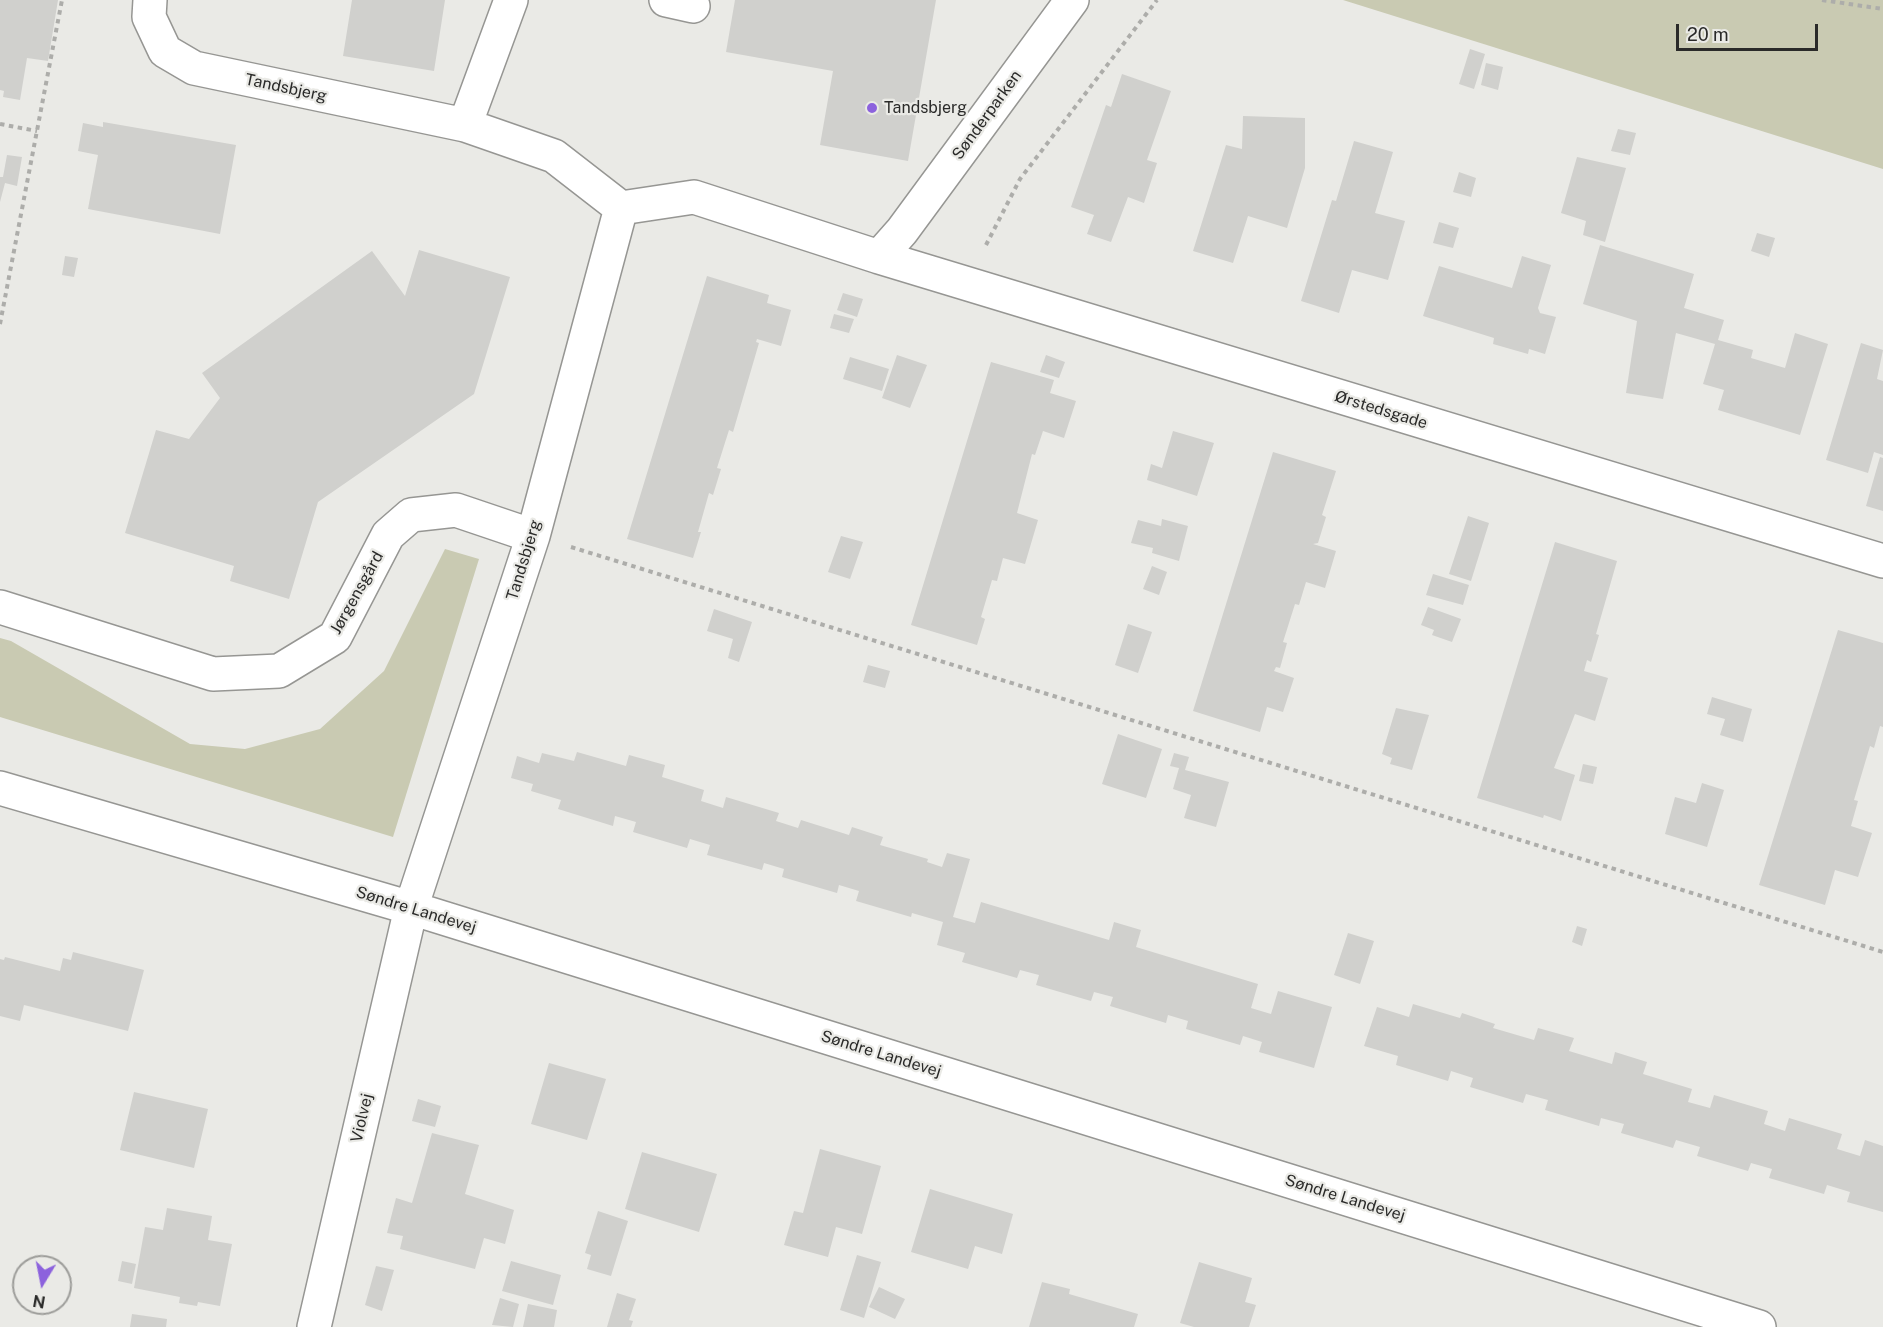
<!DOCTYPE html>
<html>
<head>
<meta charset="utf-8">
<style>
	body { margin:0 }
	#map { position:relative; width:1883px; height:1327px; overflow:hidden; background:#eaeae6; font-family:"Public Sans",sans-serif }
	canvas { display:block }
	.north { position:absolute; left:12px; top:1255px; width:60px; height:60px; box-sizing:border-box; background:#eaeae6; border:2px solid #9d9d9a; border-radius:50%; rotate:190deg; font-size:16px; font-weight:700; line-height:24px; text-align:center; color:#2a2a29 }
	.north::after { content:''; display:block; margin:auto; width:21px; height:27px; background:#8c62dd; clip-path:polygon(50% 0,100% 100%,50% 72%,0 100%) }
	.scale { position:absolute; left:1676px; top:24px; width:142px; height:27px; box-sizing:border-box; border:3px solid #2a2a29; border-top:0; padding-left:8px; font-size:18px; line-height:21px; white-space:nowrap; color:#2a2a29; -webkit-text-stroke:4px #eaeae6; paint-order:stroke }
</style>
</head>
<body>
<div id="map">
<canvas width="1883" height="1327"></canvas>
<div class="north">N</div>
<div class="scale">20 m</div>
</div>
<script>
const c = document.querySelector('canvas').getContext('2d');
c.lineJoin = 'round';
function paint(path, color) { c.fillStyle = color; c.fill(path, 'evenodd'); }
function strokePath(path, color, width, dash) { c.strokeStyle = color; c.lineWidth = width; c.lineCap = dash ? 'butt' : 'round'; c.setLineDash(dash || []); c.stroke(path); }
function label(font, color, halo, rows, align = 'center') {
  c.font = font + ' "Public Sans",sans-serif'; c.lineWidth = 4.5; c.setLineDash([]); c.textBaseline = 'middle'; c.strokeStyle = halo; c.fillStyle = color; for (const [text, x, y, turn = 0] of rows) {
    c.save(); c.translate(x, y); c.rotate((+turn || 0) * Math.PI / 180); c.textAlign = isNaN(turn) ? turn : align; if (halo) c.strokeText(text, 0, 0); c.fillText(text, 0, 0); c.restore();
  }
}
paint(new Path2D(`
	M 1343,0 L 1883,0 L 1883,169 Z
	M 445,549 L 479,559 L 393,837 L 0,717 L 0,638 L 11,641 L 190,744 L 245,749 L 320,729 L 384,671 Z`), '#c9cab2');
paint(new Path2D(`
	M 0,0 L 58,0 L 48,61 L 27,58 L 20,100 L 3,97 L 4,91 L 0,90 Z
	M 352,0 L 445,0 L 434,71 L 343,56 Z
	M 735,0 L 936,0 L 908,161 L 820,145 L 833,71 L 726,52 Z
	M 1470,49 L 1485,54 L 1474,89 L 1459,84 Z
	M 1486,63 L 1503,67 L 1498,90 L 1481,85 Z
	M 1122,74 L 1171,91 L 1147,160 L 1157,163 L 1144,203 L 1128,197 L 1111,242 L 1087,234 L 1094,215 L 1071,207 L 1106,105 L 1111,107 Z
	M 1243,116 L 1305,118 L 1305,168 L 1287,228 L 1248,216 L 1233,263 L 1193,251 L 1226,145 L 1242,149 Z
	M 103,122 L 236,145 L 220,234 L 88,209 L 98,155 L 78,151 L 83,123 L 103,127 Z
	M 1618,129 L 1636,133 L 1630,155 L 1611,151 Z
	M 1354,141 L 1393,152 L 1375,213 L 1405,221 L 1388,280 L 1352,270 L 1339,313 L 1301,301 L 1332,200 L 1336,201 Z
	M 7,155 L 22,157 L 17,186 L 5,183 L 0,202 L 0,177 L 3,177 Z
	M 1577,157 L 1626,168 L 1605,242 L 1583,235 L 1586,221 L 1561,213 Z
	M 1459,172 L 1476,178 L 1471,197 L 1453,192 Z
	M 1439,222 L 1459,228 L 1453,248 L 1433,243 Z
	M 1757,233 L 1775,238 L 1769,257 L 1751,251 Z
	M 1600,245 L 1694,274 L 1684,308 L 1724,320 L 1718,340 L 1753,350 L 1751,358 L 1785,368 L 1795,333 L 1828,344 L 1800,435 L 1718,410 L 1724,390 L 1703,384 L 1715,344 L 1676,333 L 1663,399 L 1626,393 L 1637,321 L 1583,304 Z
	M 419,250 L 510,277 L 474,394 L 318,502 L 289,599 L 230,581 L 234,566 L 125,533 L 156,430 L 189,439 L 220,398 L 202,373 L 372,251 L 405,296 Z
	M 65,256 L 78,258 L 74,277 L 62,275 Z
	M 1522,256 L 1551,265 L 1538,308 L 1540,313 L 1556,317 L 1545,354 L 1529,349 L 1528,354 L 1493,344 L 1494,338 L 1423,316 L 1439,266 L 1512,288 Z
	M 707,276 L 769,295 L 767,303 L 791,310 L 781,346 L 757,339 L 756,342 L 759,343 L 733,432 L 729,430 L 717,468 L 721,469 L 713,495 L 709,493 L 698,532 L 701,532 L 693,558 L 627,539 Z
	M 843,293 L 863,299 L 857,317 L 837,310 Z
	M 834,314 L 854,319 L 849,333 L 830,328 Z
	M 1861,343 L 1883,350 L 1877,379 L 1883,381 L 1883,455 L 1874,452 L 1868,473 L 1826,460 Z
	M 897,355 L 927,365 L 910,408 L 882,398 Z
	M 1046,355 L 1065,362 L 1059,378 L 1040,372 Z
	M 850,357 L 889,369 L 882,391 L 843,379 Z
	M 991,362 L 1054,380 L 1050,393 L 1076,401 L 1064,438 L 1043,431 L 1035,455 L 1032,454 L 1017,513 L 1038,520 L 1025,564 L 1003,558 L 997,581 L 992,580 L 981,617 L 985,619 L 977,645 L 911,625 Z
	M 1173,431 L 1214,443 L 1197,496 L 1147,480 L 1151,464 L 1162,468 Z
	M 1273,452 L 1336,471 L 1322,515 L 1326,517 L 1318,543 L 1313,544 L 1336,551 L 1325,588 L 1306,582 L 1299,605 L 1295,604 L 1283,642 L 1287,643 L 1280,668 L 1276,667 L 1274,671 L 1294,678 L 1283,712 L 1267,707 L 1260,732 L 1193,711 Z
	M 1880,457 L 1883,458 L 1883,511 L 1866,506 Z
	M 1468,516 L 1489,523 L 1471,581 L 1449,574 Z
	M 1162,519 L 1188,526 L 1179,561 L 1152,553 L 1153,548 L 1131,543 L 1138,520 L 1161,526 Z
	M 841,536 L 863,542 L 850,579 L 828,572 Z
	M 1555,542 L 1617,561 L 1596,634 L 1599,635 L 1591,662 L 1587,660 L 1584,671 L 1608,678 L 1595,721 L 1575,714 L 1554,768 L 1575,775 L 1561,821 L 1544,815 L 1543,818 L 1477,798 Z
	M 1152,566 L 1167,572 L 1159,595 L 1143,589 Z
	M 1433,574 L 1469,585 L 1463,605 L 1426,595 Z
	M 1428,607 L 1461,619 L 1452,642 L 1432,635 L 1434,630 L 1421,625 Z
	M 714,609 L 752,622 L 739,662 L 728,658 L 733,639 L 707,631 Z
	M 1128,624 L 1152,632 L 1138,673 L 1115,665 Z
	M 1838,630 L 1883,643 L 1883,727 L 1880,726 L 1874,748 L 1870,746 L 1854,800 L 1858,801 L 1851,826 L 1872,833 L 1858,877 L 1835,870 L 1825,905 L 1759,885 Z
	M 868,665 L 890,671 L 885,688 L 863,682 Z
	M 1712,697 L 1752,709 L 1743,742 L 1720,735 L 1725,719 L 1707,714 Z
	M 1396,708 L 1429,715 L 1412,770 L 1390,764 L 1392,758 L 1382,754 Z
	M 1118,734 L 1162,749 L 1146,798 L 1102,784 Z
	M 577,752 L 626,766 L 629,755 L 665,765 L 662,777 L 704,790 L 701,801 L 723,808 L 726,797 L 779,813 L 776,821 L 798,828 L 801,820 L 849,835 L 852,827 L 883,837 L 880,845 L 928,859 L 927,862 L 942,867 L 947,853 L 970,859 L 953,917 L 975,923 L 981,902 L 1109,940 L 1114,922 L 1141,930 L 1136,947 L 1258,984 L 1251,1008 L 1271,1014 L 1278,991 L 1332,1007 L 1314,1068 L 1259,1052 L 1262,1042 L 1243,1036 L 1240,1045 L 1186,1029 L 1188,1021 L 1168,1015 L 1166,1023 L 1110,1006 L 1113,997 L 1094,992 L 1091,1001 L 1036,985 L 1039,975 L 1020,970 L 1017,978 L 962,962 L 965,953 L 937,945 L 943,922 L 912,913 L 911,917 L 856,901 L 859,891 L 839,885 L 837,893 L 782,877 L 784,869 L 764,863 L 762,870 L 707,855 L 710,845 L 690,839 L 687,848 L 633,832 L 636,822 L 615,816 L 613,826 L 558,809 L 561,800 L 531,791 L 533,784 L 511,778 L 517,756 L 539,763 L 542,753 L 574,761 Z
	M 1174,753 L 1189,757 L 1185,770 L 1229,782 L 1216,827 L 1184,818 L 1191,795 L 1173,789 L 1179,768 L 1170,766 Z
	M 1583,764 L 1597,767 L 1593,784 L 1579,781 Z
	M 1702,783 L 1724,790 L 1707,847 L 1665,834 L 1675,797 L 1696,803 Z
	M 1577,926 L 1587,929 L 1582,946 L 1572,942 Z
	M 1348,933 L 1374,941 L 1360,984 L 1334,975 Z
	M 73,952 L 144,970 L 128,1031 L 24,1005 L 20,1021 L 0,1016 L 0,959 L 4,960 L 5,957 L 60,971 L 63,958 L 71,960 Z
	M 1413,1004 L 1460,1018 L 1462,1013 L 1495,1024 L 1493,1028 L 1534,1040 L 1538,1028 L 1574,1038 L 1569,1051 L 1612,1064 L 1615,1052 L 1647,1062 L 1643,1074 L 1692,1089 L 1688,1102 L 1710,1108 L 1714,1095 L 1768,1111 L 1764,1124 L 1785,1131 L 1789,1118 L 1842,1134 L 1837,1149 L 1860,1156 L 1865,1140 L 1883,1146 L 1883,1212 L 1847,1202 L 1850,1192 L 1827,1185 L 1824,1194 L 1769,1178 L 1772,1169 L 1751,1163 L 1748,1171 L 1697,1156 L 1700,1147 L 1676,1140 L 1673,1148 L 1621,1133 L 1624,1124 L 1601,1118 L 1599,1126 L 1545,1110 L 1548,1100 L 1526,1094 L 1523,1103 L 1470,1087 L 1473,1078 L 1451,1071 L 1448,1081 L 1396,1065 L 1398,1056 L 1364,1046 L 1377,1007 L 1409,1017 Z
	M 549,1063 L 606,1079 L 587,1140 L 531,1124 Z
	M 134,1092 L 208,1109 L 194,1168 L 120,1150 Z
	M 418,1099 L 441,1106 L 435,1127 L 412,1121 Z
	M 432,1133 L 479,1145 L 465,1194 L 514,1210 L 505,1244 L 484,1238 L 475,1269 L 400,1249 L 403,1236 L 387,1233 L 396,1198 L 412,1203 Z
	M 820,1149 L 881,1166 L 862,1234 L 836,1227 L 828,1257 L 784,1245 L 794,1211 L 803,1213 Z
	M 642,1152 L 717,1174 L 699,1232 L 625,1209 Z
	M 930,1189 L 1013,1214 L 1002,1254 L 975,1246 L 968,1269 L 911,1252 Z
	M 167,1208 L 212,1216 L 208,1240 L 232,1244 L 220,1306 L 198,1302 L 197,1306 L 179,1303 L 180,1297 L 134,1288 L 145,1227 L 163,1230 Z
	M 598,1211 L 628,1221 L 611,1276 L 587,1269 L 591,1255 L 585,1253 Z
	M 857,1255 L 881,1262 L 864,1318 L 840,1310 Z
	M 122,1261 L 136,1264 L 132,1284 L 118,1281 Z
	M 511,1261 L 561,1275 L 553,1305 L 502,1291 Z
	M 1199,1262 L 1252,1278 L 1245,1302 L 1256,1305 L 1249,1327 L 1194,1327 L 1180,1323 Z
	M 376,1266 L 394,1270 L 382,1311 L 365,1305 Z
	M 1042,1282 L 1070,1289 L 1069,1294 L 1138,1314 L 1134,1327 L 1029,1327 Z
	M 879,1287 L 905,1299 L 895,1319 L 869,1307 Z
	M 617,1293 L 636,1299 L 629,1320 L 633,1321 L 631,1327 L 607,1327 Z
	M 500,1298 L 519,1304 L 513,1327 L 492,1325 Z
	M 528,1304 L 557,1310 L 554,1327 L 523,1327 Z
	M 132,1314 L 167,1319 L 166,1327 L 130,1327 Z`), '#d0d0cd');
const minor = new Path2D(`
	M 150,0 L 149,17 L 165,51 L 194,68 L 465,125 L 554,156 L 621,208
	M 666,0 L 693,6
	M 465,125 L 511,0
	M 879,257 L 1883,561
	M 0,607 L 213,674 L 279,671 L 335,637 L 388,535 L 411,515 L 456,510 L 533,536
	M 0,788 L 411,908 L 1759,1327
	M 314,1327 L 411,908 L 533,536 L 621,208 L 694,197 L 879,257 L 902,231 L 1072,0`);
strokePath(minor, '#969693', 36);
strokePath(new Path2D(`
	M 1822,0 L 1883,9
	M 0,124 L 37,131
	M 986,245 L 1020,179 L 1157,0
	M 0,324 L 62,0
	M 571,547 L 1883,952`), '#adadaa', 4, [4.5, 4.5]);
strokePath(minor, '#fff', 33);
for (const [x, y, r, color] of [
	[872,108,6,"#8c62dd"]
]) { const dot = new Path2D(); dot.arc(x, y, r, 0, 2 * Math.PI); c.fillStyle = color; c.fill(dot); strokePath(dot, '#eaeae6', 2); }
label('16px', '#2a2a29', '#eaeae6', [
	["Tandsbjerg",286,88,12],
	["Sønderparken",987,115,-54],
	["Ørstedsgade",1381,410,17],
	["Tandsbjerg",524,560,-73],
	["Jørgensgård",357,593,-61],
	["Søndre Landevej",416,910,17],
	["Søndre Landevej",881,1054,17],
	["Violvej",362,1118,-77],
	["Søndre Landevej",1345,1198,17]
]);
label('16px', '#2a2a29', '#eaeae6', [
	["Tandsbjerg",884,108]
], 'left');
</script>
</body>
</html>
